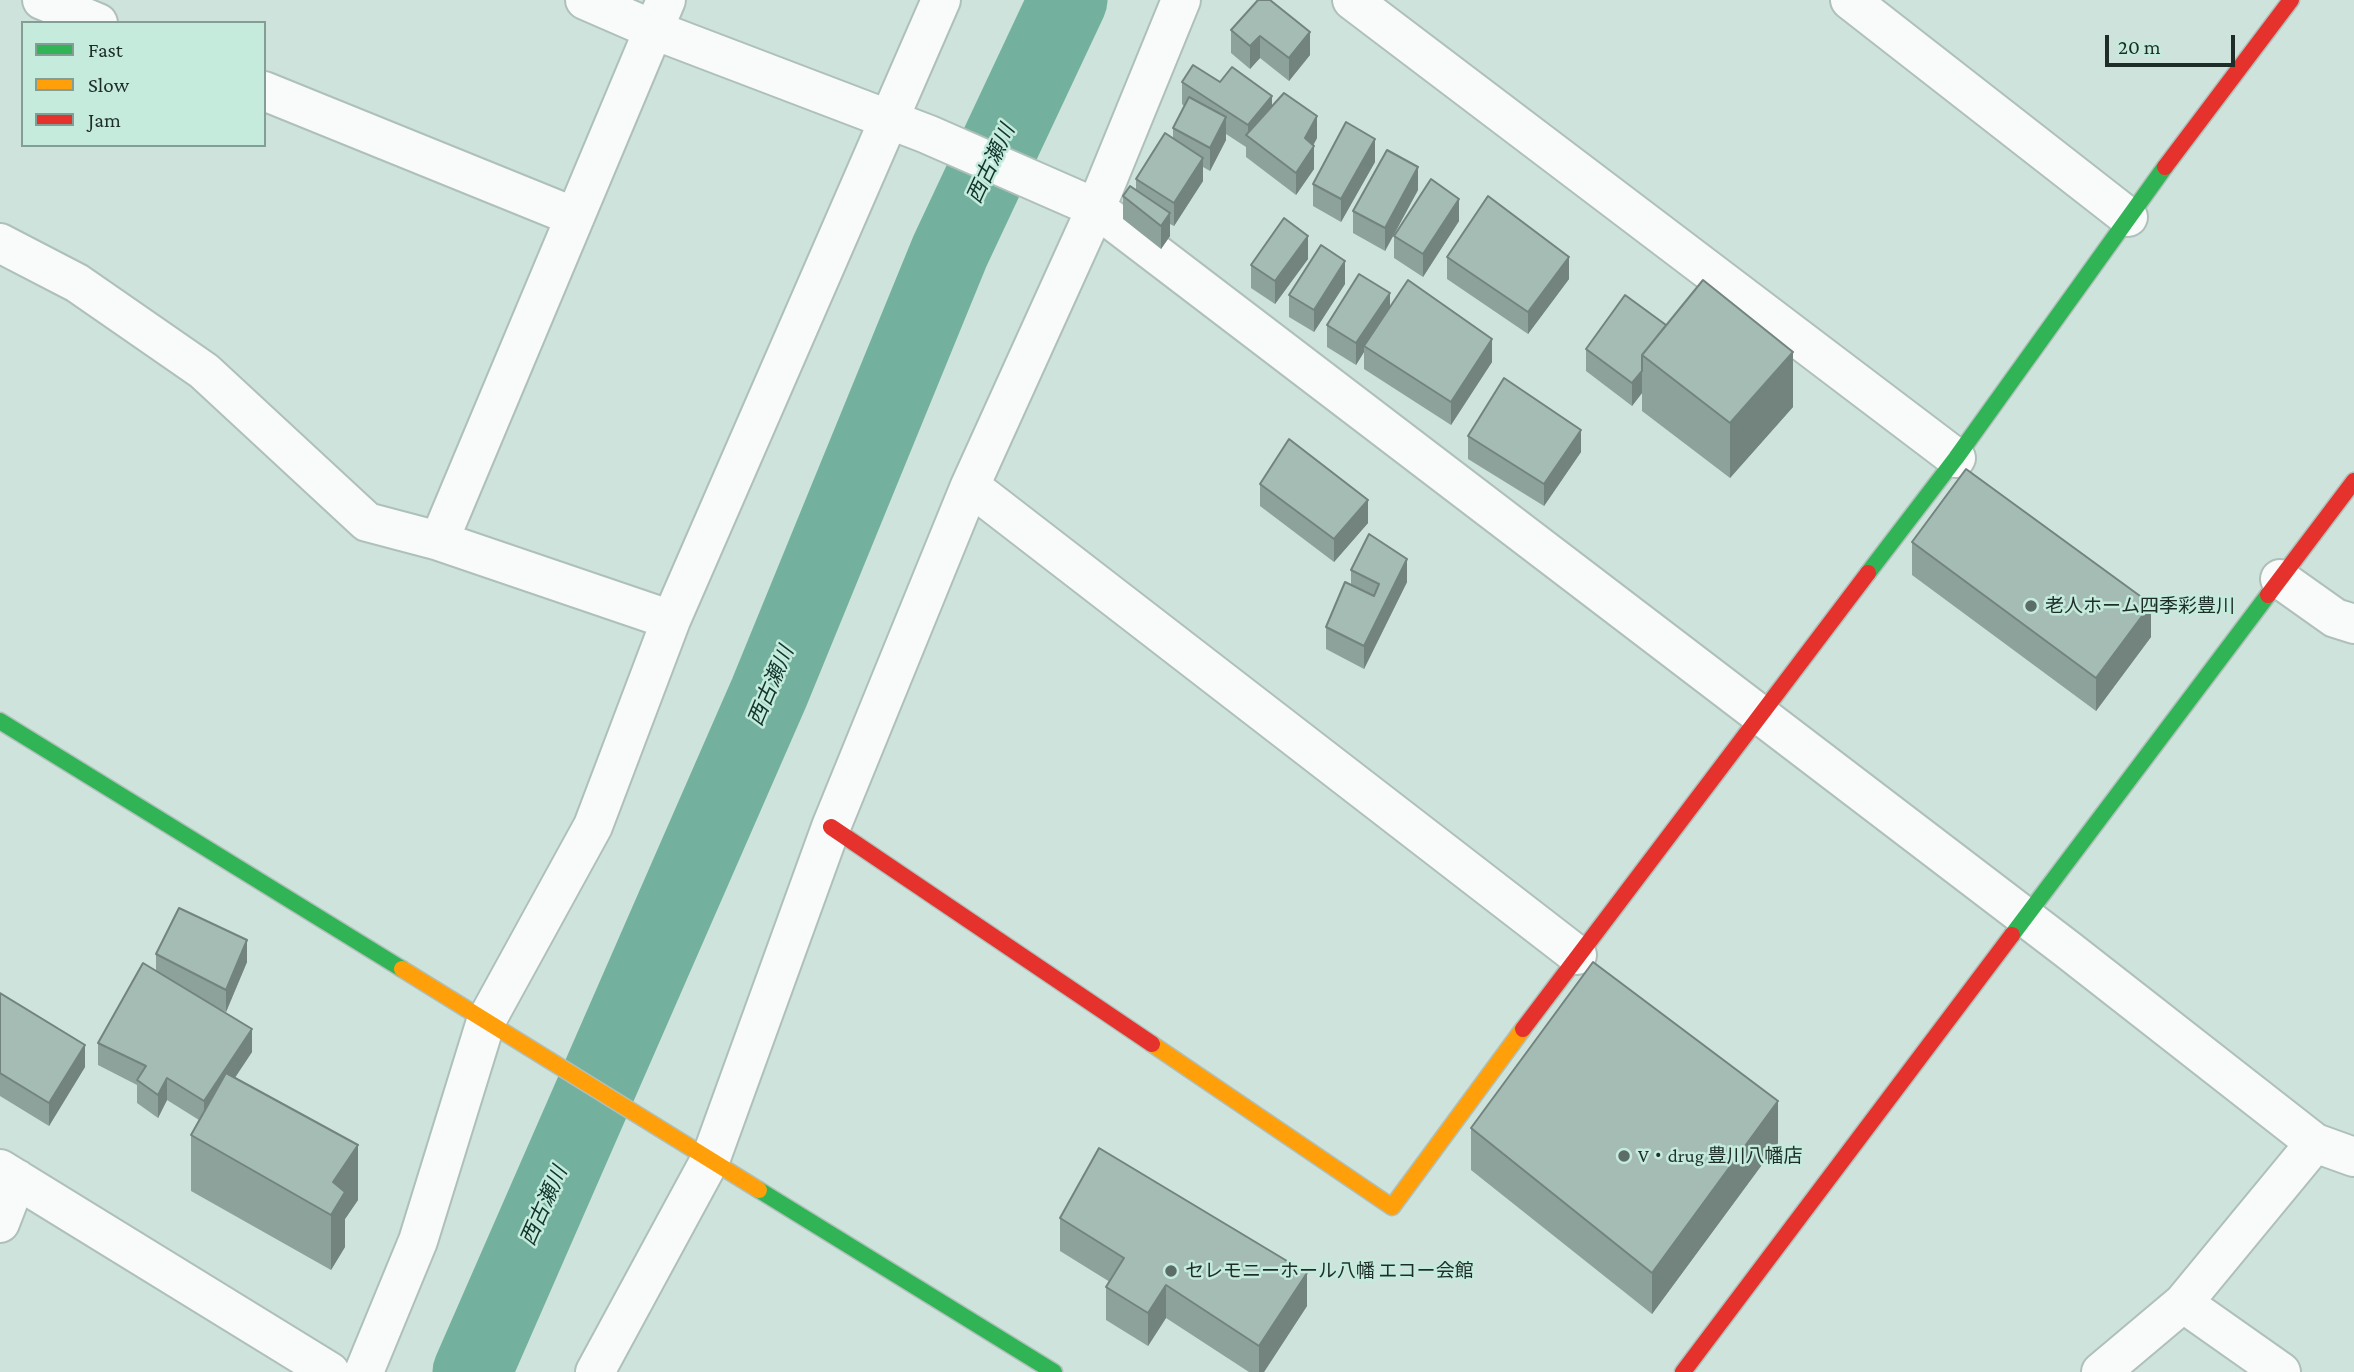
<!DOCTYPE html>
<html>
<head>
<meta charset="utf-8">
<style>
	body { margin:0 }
	#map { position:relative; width:2354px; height:1372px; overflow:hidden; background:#cde3db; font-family:"Crimson Pro",serif }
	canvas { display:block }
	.legend { position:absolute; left:21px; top:21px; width:245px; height:126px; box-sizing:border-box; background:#c5ebdd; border:2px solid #839f95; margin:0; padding:9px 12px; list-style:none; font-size:21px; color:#1f2d28 }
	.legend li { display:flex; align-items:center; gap:14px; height:35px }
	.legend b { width:35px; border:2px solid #839f95 }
	.scale { position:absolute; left:2105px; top:35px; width:130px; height:32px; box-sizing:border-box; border:4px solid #1f2d28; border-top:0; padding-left:9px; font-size:21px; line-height:24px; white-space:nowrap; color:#1f2d28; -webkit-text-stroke:5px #c5ebdd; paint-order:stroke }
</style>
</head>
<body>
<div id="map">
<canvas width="2354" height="1372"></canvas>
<ul class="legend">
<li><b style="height:9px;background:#30b455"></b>Fast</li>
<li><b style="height:9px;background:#ff9f0a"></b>Slow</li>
<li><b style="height:9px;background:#e5322d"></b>Jam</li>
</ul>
<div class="scale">20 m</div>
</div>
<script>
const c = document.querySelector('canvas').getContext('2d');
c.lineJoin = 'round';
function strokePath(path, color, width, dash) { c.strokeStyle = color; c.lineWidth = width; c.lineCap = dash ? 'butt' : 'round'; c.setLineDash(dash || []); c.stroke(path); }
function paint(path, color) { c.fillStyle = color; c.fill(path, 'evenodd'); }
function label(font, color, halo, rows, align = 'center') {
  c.font = font + ' "Crimson Pro","Noto Sans JP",serif'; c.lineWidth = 5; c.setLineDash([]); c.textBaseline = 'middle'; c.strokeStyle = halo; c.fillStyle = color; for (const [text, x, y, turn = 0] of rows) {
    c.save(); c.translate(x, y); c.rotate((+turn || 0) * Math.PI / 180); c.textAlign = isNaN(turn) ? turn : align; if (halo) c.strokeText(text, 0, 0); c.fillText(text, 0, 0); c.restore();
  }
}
strokePath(new Path2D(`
	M 472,1372 L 769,693 L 950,251 L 1068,0`), '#73b09d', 79);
const street = new Path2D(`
	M 42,0 L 98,23
	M 585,0 L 654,30 L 927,134 L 1096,208 L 2067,949 L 2315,1143 L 2354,1157
	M 1352,0 L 1956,458
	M 1850,0 L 2128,217
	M 264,91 L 575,217
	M 0,243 L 77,283 L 204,371 L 367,522 L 439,541 L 671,620
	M 970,486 L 1577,955
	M 439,541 L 666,0
	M 2280,579 L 2335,618 L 2354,624
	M 0,1169 L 330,1372
	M 0,1223 L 17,1179
	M 2183,1303 L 2281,1372
	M 364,1372 L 418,1241 L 486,1021 L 593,826 L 671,620 L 941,0
	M 595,1372 L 711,1158 L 831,827 L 970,486 L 1096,208 L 1181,0
	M 2101,1372 L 2183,1303 L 2315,1143`);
const fast = new Path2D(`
	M 1868,573 L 1956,458 L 2165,167
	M 0,721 L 402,969
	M 2012,935 L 2268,595
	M 759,1190 L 1054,1372`);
const slow = new Path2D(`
	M 402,969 L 759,1190
	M 1152,1044 L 1392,1207 L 1523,1029`);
const jam = new Path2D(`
	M 2165,167 L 2291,0
	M 2268,595 L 2354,481
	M 831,827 L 1152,1044
	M 1523,1029 L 1868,573
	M 1683,1372 L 2012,935`);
strokePath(street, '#afc0ba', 42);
strokePath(fast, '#afc0ba', 19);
strokePath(slow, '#afc0ba', 19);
strokePath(jam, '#afc0ba', 19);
strokePath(street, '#f8fbfa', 38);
strokePath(fast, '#30b455', 16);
strokePath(slow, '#ff9f0a', 16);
strokePath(jam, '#e5322d', 16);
paint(new Path2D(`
	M 1258,0 L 1310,55 L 1289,81 L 1260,58 L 1250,69 L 1231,53 L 1231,30 Z
	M 1182,82 L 1220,82 L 1272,106 L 1317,138 L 1313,146 L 1314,169 L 1296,195 L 1246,157 L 1246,147 L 1226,134 L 1226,140 L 1210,171 L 1203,167 L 1203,181 L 1174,226 L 1170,224 L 1170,236 L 1161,249 L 1123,219 L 1123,196 L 1136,189 L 1136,179 L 1173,138 L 1173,128 L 1184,106 L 1182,104 Z
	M 1375,162 L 1341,222 L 1313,206 L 1313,184 Z
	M 1418,190 L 1385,251 L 1353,233 L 1353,211 Z
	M 1459,221 L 1423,277 L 1394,258 L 1394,236 Z
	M 1447,257 L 1569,279 L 1528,334 L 1447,279 Z
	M 1308,259 L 1275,304 L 1251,288 L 1251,265 Z
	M 1345,284 L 1314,332 L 1289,317 L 1289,295 Z
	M 1390,307 L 1492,362 L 1451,425 L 1364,369 L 1364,352 L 1356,365 L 1327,347 L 1327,325 Z
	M 1666,325 L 1793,407 L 1730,478 L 1642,411 L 1642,393 L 1632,406 L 1586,371 L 1586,349 Z
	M 1468,436 L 1581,452 L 1544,506 L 1468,459 Z
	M 1260,484 L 1368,523 L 1334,562 L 1260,506 Z
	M 1912,542 L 2151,637 L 2096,711 L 1912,575 Z
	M 1351,570 L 1407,582 L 1364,669 L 1326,649 L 1326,627 L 1351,584 Z
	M 156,954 L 247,962 L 226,1012 L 216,1007 L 252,1052 L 235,1078 L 358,1200 L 345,1219 L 345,1247 L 331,1270 L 191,1191 L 191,1135 L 199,1120 L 167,1100 L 158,1118 L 137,1103 L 137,1085 L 98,1065 L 98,1043 L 156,971 Z
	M 0,993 L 85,1067 L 49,1126 L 0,1096 Z
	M 1471,1128 L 1778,1143 L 1652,1314 L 1471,1170 Z
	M 1060,1218 L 1307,1306 L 1264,1372 L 1249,1372 L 1166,1318 L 1148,1346 L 1106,1320 L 1106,1287 L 1110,1282 L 1060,1251 Z`), '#8da29b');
paint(new Path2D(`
	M 1310,32 L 1310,55 L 1289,81 L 1289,58 Z
	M 1260,36 L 1260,58 L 1250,69 L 1250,46 Z
	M 1272,96 L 1272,118 L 1248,136 L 1248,125 Z
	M 1317,116 L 1317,138 L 1305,160 L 1314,146 L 1314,169 L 1296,195 L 1296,173 L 1305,138 Z
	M 1226,117 L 1226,140 L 1210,171 L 1210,148 Z
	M 1375,139 L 1375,162 L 1341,222 L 1341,199 Z
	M 1203,158 L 1203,181 L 1174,226 L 1174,203 Z
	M 1418,167 L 1418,190 L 1385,251 L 1385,228 Z
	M 1459,199 L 1459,221 L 1423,277 L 1423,254 Z
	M 1170,213 L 1170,236 L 1161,249 L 1161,226 Z
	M 1308,236 L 1308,259 L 1275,304 L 1275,281 Z
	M 1569,257 L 1569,279 L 1528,334 L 1528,312 Z
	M 1345,261 L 1345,284 L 1314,332 L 1314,310 Z
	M 1390,293 L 1390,316 L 1364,346 L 1364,352 L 1356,365 L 1356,343 Z
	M 1492,339 L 1492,362 L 1451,425 L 1451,402 Z
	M 1793,352 L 1793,407 L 1730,478 L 1730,423 Z
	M 1642,371 L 1642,393 L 1632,406 L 1632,383 Z
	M 1581,430 L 1581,452 L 1544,506 L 1544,484 Z
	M 1368,500 L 1368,523 L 1334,562 L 1334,539 Z
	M 1407,559 L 1407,582 L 1364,669 L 1364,646 Z
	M 2151,604 L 2151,637 L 2096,711 L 2096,678 Z
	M 247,940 L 247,962 L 226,1012 L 226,990 Z
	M 252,1029 L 252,1052 L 204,1123 L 204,1101 Z
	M 85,1045 L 85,1067 L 49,1126 L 49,1103 Z
	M 167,1078 L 167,1100 L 158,1118 L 158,1095 Z
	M 1778,1101 L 1778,1143 L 1652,1314 L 1652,1273 Z
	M 358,1145 L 358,1200 L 345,1219 L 345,1247 L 331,1270 L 331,1215 L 333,1182 Z
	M 1307,1273 L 1307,1306 L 1264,1372 L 1259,1372 L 1259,1346 Z
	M 1166,1285 L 1166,1318 L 1148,1346 L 1148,1313 Z`), '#73847e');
const building = new Path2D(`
	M 1258,0 L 1270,0 L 1310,32 L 1289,58 L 1260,36 L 1250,46 L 1231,30 Z
	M 1193,65 L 1220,82 L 1232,67 L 1272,96 L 1248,125 L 1182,82 Z
	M 1284,93 L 1317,116 L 1305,138 L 1314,146 L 1296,173 L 1246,135 Z
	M 1189,97 L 1226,117 L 1210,148 L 1173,128 Z
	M 1346,122 L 1375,139 L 1341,199 L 1313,184 Z
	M 1165,133 L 1203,158 L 1174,203 L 1136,179 Z
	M 1387,150 L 1418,167 L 1385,228 L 1353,211 Z
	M 1431,179 L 1459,199 L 1423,254 L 1394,236 Z
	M 1130,186 L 1170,213 L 1161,226 L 1123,196 Z
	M 1488,196 L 1569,257 L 1528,312 L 1447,257 Z
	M 1284,218 L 1308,236 L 1275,281 L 1251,265 Z
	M 1321,245 L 1345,261 L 1314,310 L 1289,295 Z
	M 1359,274 L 1390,293 L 1356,343 L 1327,325 Z
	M 1408,280 L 1492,339 L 1451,402 L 1364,346 Z
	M 1703,280 L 1793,352 L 1730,423 L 1642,355 Z
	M 1625,295 L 1666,325 L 1642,355 L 1642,371 L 1632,383 L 1586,349 Z
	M 1504,378 L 1581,430 L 1544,484 L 1468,436 Z
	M 1289,439 L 1368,500 L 1334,539 L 1260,484 Z
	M 1966,469 L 2151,604 L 2096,678 L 1912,542 Z
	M 1369,534 L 1407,559 L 1364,646 L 1326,627 L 1345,582 L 1374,596 L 1379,584 L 1351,570 Z
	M 179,908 L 247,940 L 226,990 L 156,954 Z
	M 1593,962 L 1778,1101 L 1652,1273 L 1471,1128 Z
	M 143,963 L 252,1029 L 204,1101 L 167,1078 L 158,1095 L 137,1080 L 146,1066 L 98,1043 Z
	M 0,993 L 85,1045 L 49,1103 L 0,1073 Z
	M 226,1073 L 358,1145 L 333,1182 L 345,1192 L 331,1215 L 191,1135 Z
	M 1099,1148 L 1307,1273 L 1259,1346 L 1166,1285 L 1148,1313 L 1106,1287 L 1124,1258 L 1060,1218 Z`);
paint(building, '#a4bcb4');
strokePath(building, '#73847e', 2);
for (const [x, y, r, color] of [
	[2031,606,7,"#5c6d67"],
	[1624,1156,7,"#5c6d67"],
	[1171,1271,7,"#5c6d67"]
]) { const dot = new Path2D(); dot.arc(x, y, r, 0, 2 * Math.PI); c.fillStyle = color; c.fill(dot); strokePath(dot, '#c5ebdd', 2.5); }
label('19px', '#1f2d28', '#c5ebdd', [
	["老人ホーム四季彩豊川",2045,606],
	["V・drug 豊川八幡店",1638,1156],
	["セレモニーホール八幡 エコー会館",1185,1271]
], 'left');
label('italic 21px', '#11352b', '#c5ebdd', [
	["西古瀬川",991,164,-65],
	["西古瀬川",771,686,-67],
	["西古瀬川",544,1206,-66]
]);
</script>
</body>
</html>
